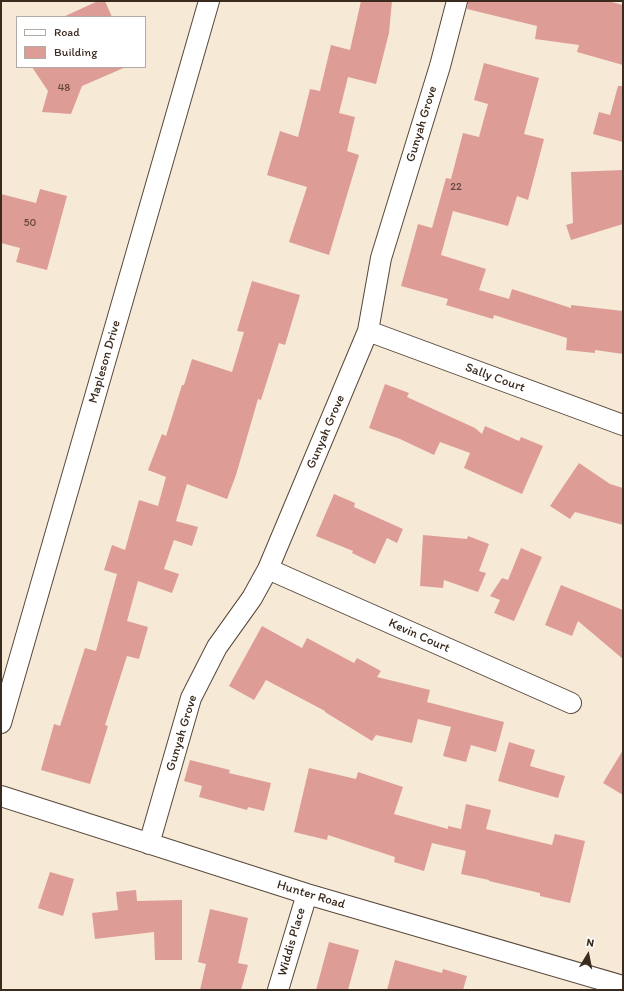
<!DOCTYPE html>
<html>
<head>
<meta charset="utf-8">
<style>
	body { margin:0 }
	#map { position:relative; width:624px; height:991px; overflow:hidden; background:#f6ead6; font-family:Itim,sans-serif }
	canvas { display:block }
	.frame { position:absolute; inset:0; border:2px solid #3b2a1e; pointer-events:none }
	.legend { position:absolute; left:16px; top:16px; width:130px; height:52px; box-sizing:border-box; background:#fff; border:1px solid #b1aaa5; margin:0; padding:5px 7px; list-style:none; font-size:12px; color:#3b2a1e }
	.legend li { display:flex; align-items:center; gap:8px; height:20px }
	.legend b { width:20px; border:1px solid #b1aaa5 }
	.north { position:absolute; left:568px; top:935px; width:40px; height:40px; -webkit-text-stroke:3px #fff; paint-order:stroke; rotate:10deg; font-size:11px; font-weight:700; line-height:16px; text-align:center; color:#3b2a1e }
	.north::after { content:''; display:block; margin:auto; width:14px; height:18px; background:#3b2a1e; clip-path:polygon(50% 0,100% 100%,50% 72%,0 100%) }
</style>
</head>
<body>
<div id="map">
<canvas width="624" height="991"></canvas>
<div class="frame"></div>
<ul class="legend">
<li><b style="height:5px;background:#fff"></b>Road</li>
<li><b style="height:11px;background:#de9c97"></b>Building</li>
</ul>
<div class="north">N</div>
</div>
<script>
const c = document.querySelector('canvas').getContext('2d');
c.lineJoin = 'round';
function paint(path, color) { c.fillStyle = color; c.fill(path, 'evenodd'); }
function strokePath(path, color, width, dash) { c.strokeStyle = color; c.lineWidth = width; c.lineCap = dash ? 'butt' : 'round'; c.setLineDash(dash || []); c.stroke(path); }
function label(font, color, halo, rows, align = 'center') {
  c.font = font + ' Itim,sans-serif'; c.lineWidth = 3; c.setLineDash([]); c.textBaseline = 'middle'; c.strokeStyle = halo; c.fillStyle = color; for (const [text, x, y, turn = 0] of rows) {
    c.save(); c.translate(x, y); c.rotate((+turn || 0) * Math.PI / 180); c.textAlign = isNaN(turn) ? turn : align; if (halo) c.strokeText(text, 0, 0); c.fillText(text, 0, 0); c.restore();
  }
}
paint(new Path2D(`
	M 98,1 L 105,1 L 112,17 L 63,17 Z
	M 361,1 L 392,1 L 389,33 L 376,84 L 348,77 L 339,113 L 355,117 L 347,151 L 359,155 L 329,255 L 289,242 L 307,187 L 267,175 L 280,131 L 298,137 L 310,89 L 320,91 L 331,45 L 350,50 Z
	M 468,1 L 608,1 L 623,5 L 623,65 L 577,52 L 579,45 L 535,39 L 537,26 L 467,9 Z
	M 484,63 L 539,78 L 524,134 L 544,139 L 528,200 L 517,196 L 508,226 L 453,211 L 441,255 L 486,269 L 479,290 L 509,299 L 512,289 L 571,308 L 571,305 L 623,311 L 623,354 L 595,350 L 595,353 L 566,350 L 567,338 L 494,315 L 493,319 L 446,305 L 448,299 L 401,286 L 418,224 L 432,228 L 446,178 L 451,179 L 463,133 L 479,137 L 488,104 L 474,100 Z
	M 32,67 L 126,67 L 82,86 L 71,114 L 42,112 L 48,91 Z
	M 618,86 L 623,86 L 623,142 L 593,134 L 599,112 L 610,115 Z
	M 623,170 L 623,224 L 571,240 L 566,225 L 573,223 L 571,172 Z
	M 40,189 L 67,196 L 47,270 L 16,262 L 20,248 L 1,243 L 1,194 L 36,203 Z
	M 252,281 L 300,295 L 285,345 L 279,343 L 261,400 L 258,399 L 236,475 L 227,499 L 187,484 L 176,521 L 198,527 L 192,546 L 174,540 L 164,569 L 179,574 L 172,593 L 138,581 L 127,621 L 148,627 L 139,659 L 127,656 L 105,725 L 108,726 L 90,784 L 41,770 L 54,724 L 60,726 L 85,648 L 96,651 L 117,574 L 104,570 L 112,545 L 125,550 L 139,500 L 158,506 L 166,477 L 148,470 L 162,434 L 166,436 L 182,385 L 184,385 L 192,359 L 232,372 L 244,332 L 237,331 Z
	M 385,384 L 409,393 L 407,397 L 475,428 L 482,434 L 485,426 L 519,441 L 521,437 L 543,446 L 522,494 L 464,468 L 470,453 L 440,442 L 434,455 L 400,439 L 369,428 Z
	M 579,463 L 610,484 L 623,488 L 623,525 L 575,512 L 570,519 L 550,506 Z
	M 334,494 L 355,503 L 354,507 L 403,529 L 397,543 L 387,538 L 375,564 L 352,553 L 353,551 L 316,536 Z
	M 423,535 L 467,539 L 468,536 L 489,544 L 479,571 L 486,573 L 478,592 L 444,580 L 443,588 L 420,586 Z
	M 521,548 L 542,557 L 514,621 L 494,613 L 500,600 L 490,596 L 502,578 L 508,580 Z
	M 561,585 L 623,610 L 623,659 L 578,621 L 572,636 L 545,625 Z
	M 262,626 L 302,648 L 307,638 L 354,663 L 357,658 L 381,671 L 377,677 L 430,690 L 427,702 L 504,722 L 496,752 L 471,745 L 466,762 L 443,756 L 451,727 L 418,719 L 412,743 L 376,735 L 372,741 L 325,712 L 325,711 L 266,680 L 254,700 L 229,686 Z
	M 509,742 L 535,750 L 530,766 L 565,776 L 558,798 L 498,781 Z
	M 623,750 L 623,795 L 603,783 Z
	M 190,760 L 230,770 L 229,773 L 271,783 L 264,811 L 248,807 L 247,810 L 199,797 L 202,786 L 184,781 Z
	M 309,768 L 356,779 L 358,772 L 403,787 L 394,814 L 448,829 L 448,826 L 461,829 L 466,804 L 491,810 L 486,829 L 552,845 L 555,834 L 585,841 L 570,903 L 540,896 L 540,893 L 489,881 L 489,880 L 461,874 L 466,851 L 432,843 L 424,871 L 394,862 L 395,857 L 328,835 L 327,840 L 294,832 Z
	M 50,872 L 74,879 L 63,916 L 38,908 Z
	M 136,890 L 137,901 L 182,900 L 182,960 L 155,960 L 154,932 L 95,939 L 92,913 L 118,910 L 116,892 Z
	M 210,909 L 248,918 L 238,963 L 248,965 L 241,990 L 200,990 L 206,964 L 198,962 Z
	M 329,942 L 359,950 L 348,990 L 316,990 Z
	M 395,960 L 442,973 L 443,969 L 467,976 L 463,990 L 387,990 Z`), '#de9c97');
const minor = new Path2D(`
	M 368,331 L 623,425
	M 268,569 L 571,703
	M 1,723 L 209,1
	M 1,796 L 307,894 L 623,986
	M 149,844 L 191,698 L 217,647 L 252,598 L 268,569 L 368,331 L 381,258 L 440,66 L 457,1
	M 278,990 L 307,894`);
strokePath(minor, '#57473a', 22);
strokePath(minor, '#fff', 20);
label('11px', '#64463c', null, [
	["48",64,88],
	["22",456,187],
	["50",30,223]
]);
label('13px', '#3b2a1e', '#fff', [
	["Gunyah Grove",422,124,-73],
	["Mapleson Drive",105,362,-74],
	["Sally Court",495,378,20],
	["Gunyah Grove",326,432,-67],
	["Kevin Court",419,636,24],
	["Gunyah Grove",182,733,-73],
	["Hunter Road",311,895,17],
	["Widdis Place",292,942,-74]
]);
</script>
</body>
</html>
